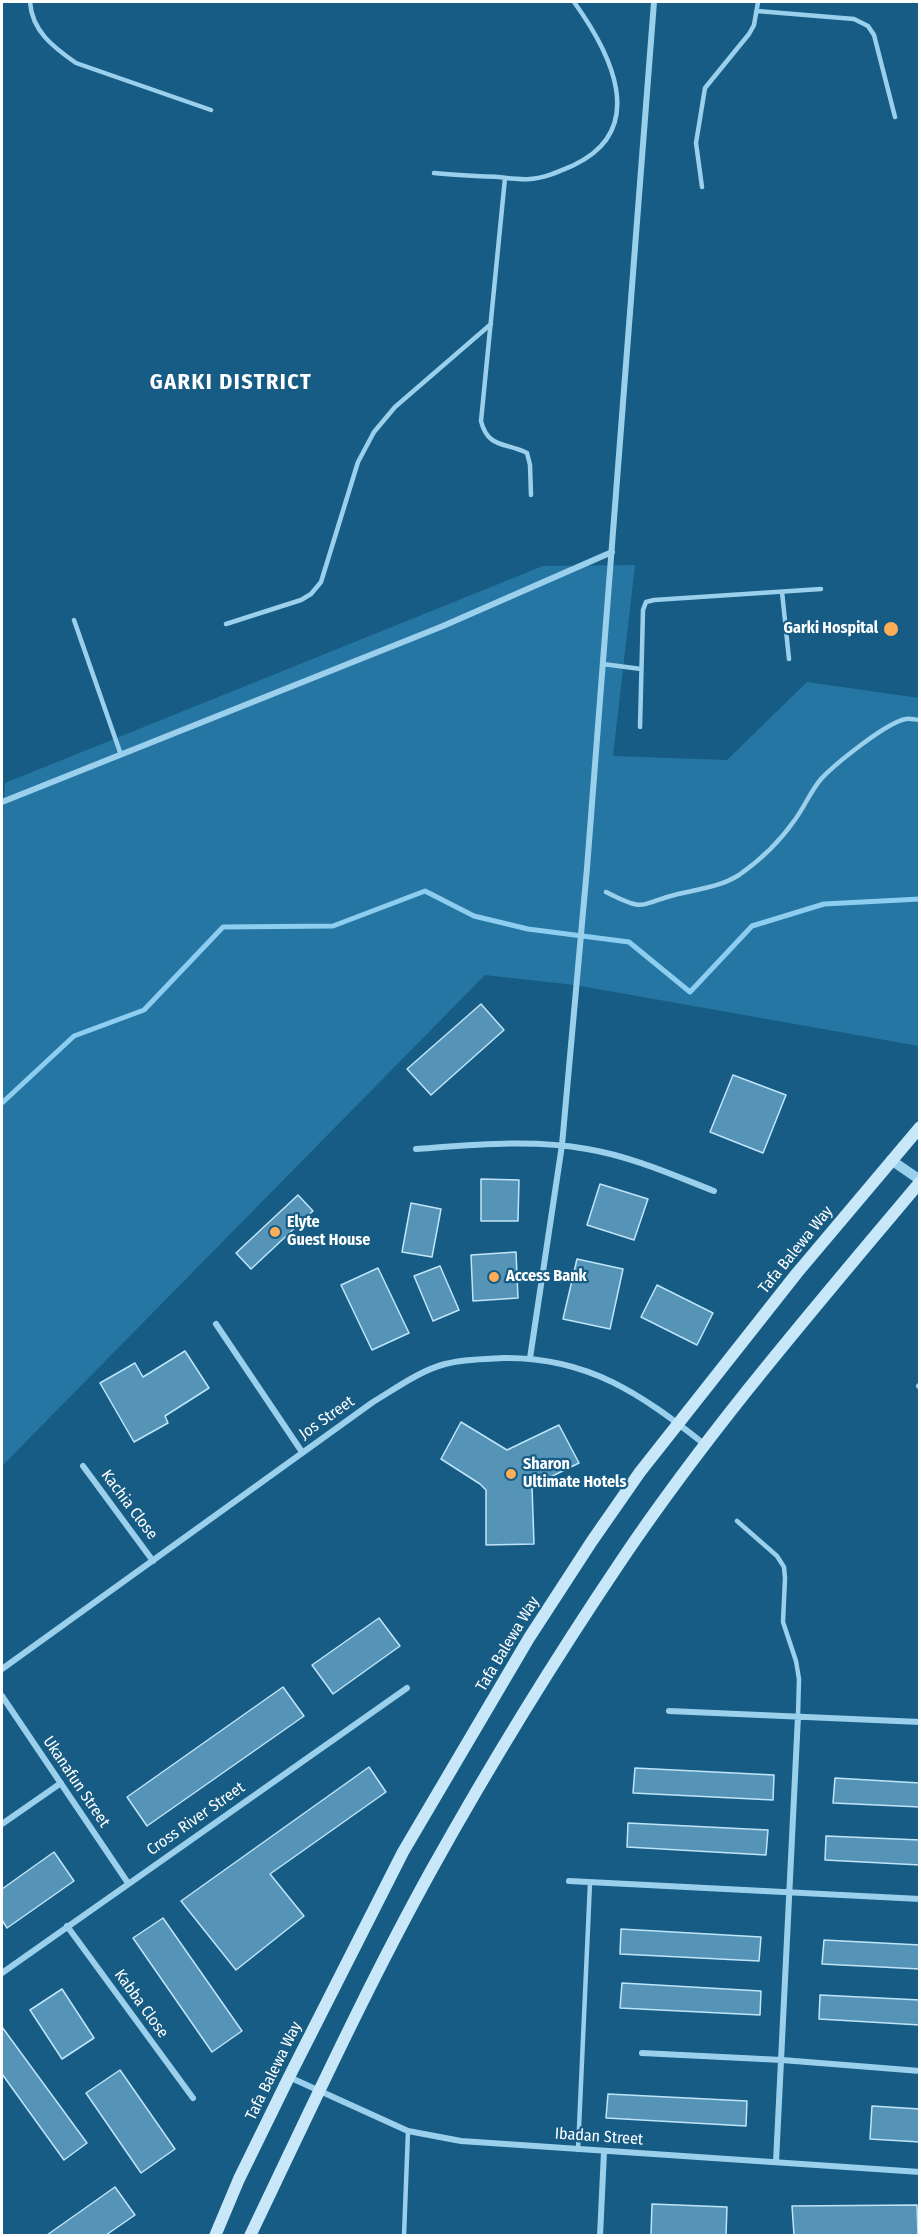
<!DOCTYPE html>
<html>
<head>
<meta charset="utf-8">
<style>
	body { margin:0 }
	#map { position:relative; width:921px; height:2237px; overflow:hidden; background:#175c84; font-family:"Fira Sans Condensed",sans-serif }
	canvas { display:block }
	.frame { position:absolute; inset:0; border:3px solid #fff; pointer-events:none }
</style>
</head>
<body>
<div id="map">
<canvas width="921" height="2237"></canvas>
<div class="frame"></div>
</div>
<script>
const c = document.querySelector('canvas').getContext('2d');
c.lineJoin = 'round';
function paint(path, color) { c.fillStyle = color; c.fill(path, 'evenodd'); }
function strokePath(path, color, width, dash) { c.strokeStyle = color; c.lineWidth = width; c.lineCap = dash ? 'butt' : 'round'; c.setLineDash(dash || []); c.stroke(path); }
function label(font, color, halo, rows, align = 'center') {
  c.font = font + ' "Fira Sans Condensed",sans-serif'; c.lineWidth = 4.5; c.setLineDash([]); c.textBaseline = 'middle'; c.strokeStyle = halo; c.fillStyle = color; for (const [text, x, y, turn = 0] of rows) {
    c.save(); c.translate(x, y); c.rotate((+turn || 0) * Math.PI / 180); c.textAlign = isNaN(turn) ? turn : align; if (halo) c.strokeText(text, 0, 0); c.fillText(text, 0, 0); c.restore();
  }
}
paint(new Path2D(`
	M 635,565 L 613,756 L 727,760 L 807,682 L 919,698 L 919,1046 L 575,985 L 485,975 L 2,1466 L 2,828 L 5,783 L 543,566 Z`), '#2576a2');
strokePath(new Path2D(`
	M 2,1103 L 74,1036 L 144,1010 L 223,927 L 333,926 L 425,891 L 474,916 L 528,929 L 629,942 L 690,992 L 752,926 L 824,904 L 920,899`), '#8dcef0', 5);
const building = new Path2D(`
	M 481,1004 L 504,1030 L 431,1095 L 407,1069 Z
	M 733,1075 L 786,1095 L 763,1153 L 710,1132 Z
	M 481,1179 L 519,1180 L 518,1221 L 481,1221 Z
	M 600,1184 L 648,1199 L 634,1240 L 587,1225 Z
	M 298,1195 L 313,1211 L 251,1269 L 236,1253 Z
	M 411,1203 L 441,1209 L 432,1257 L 402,1252 Z
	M 516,1252 L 518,1298 L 473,1301 L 471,1255 Z
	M 577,1259 L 623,1269 L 610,1329 L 563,1319 Z
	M 440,1266 L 459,1310 L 433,1321 L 414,1276 Z
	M 378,1268 L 409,1333 L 372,1350 L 341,1285 Z
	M 657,1285 L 713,1313 L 697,1345 L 641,1317 Z
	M 185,1351 L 209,1388 L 165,1416 L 168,1423 L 134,1442 L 100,1383 L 135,1363 L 143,1377 Z
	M 461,1422 L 507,1450 L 559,1425 L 579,1463 L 532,1486 L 534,1544 L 486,1545 L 486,1490 L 480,1484 L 441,1459 Z
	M 379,1618 L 400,1646 L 333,1694 L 312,1665 Z
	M 283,1687 L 304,1716 L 147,1826 L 127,1797 Z
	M 369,1767 L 386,1792 L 270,1874 L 304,1916 L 236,1970 L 181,1901 Z
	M 635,1768 L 774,1775 L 773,1800 L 633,1793 Z
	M 835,1778 L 920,1783 L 920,1807 L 833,1803 Z
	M 628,1823 L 768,1830 L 766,1855 L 627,1847 Z
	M 826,1836 L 920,1840 L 920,1865 L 825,1860 Z
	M 54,1852 L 74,1881 L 7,1928 L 2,1920 L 2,1889 Z
	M 163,1918 L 242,2031 L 212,2052 L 133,1938 Z
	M 621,1929 L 761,1937 L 759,1961 L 620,1954 Z
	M 824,1940 L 920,1945 L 920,1969 L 822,1964 Z
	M 622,1983 L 761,1991 L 760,2015 L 620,2008 Z
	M 62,1989 L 94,2038 L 62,2059 L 30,2010 Z
	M 820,1995 L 920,2000 L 920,2025 L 819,2019 Z
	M 2,2027 L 87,2143 L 64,2160 L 2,2074 Z
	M 120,2070 L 175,2149 L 141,2173 L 86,2093 Z
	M 608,2094 L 747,2101 L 746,2126 L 606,2118 Z
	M 872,2106 L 920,2109 L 920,2142 L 870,2139 Z
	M 115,2187 L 135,2215 L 106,2235 L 47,2235 Z
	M 652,2204 L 727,2207 L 726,2235 L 651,2235 Z
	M 917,2205 L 918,2235 L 794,2235 L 792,2206 Z`);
paint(building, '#5594b7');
strokePath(building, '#c0e5f9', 1.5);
strokePath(new Path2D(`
	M 30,2 C 32,31 53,47 76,63 L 211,110
	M 757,11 L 854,19 L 868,26 L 874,35 L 895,117
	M 434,173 C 455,175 477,176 498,177 C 508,178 520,180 530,179 C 545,178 560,171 574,165 C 650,129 610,52 574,2
	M 505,178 L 481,421 C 488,449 506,442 527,453 L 530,465 L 531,495
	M 702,187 L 696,143 L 705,88 L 749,34 L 754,25 L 758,2
	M 782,592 L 789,659
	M 74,620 L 121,755
	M 226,624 L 301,600 L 311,594 L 321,582 L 358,462 L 374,432 L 395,407 L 491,324
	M 603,664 L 641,669
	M 640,727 L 643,610 L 646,602 L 654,600 L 821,589
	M 606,892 C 647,913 638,904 678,894 C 699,889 720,887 739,875 C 759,861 780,841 794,821 C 804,808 810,792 821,779 C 835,764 887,722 906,719 C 910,718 916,720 920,720
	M 737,1521 L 777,1556 L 784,1567 L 785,1578 L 783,1622 L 796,1661 L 799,1679 L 798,1716
	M 578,2150 L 590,1883
	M 404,2236 L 408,2131`), '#9bd0ed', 4.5);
strokePath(new Path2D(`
	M 2,802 L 443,626 L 612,552
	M 416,1149 C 472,1145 531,1139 587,1149 C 630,1156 673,1175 714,1191
	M 216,1324 L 302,1452
	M 530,1358 L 562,1145 L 587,868 L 654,2
	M 919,1386 L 920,1387
	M 83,1466 L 153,1561
	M 2,1669 L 373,1402 C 395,1389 419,1371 445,1364 C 464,1359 484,1359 504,1358 C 588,1357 641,1394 704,1444
	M 2,1696 L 128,1883
	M 669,1711 L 920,1722
	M 2,1824 L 61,1783
	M 569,1881 L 920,1899
	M 67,1926 L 193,2098
	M 2,1973 L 407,1688
	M 642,2053 L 782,2060 L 920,2071
	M 289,2077 L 408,2131 L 461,2141 L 920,2172
	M 776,2162 L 798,1716
	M 600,2236 L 604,2152`), '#9bd0ed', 6);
strokePath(new Path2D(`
	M 891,1160 L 920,1180`), '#9bd0ed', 10);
strokePath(new Path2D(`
	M 215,2236 L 239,2179 L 289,2077 L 403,1852 L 529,1638 L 592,1541 L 640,1472 L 797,1273 L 920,1127
	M 250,2236 C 309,2113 366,1988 432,1869 C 491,1763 555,1659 623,1558 C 713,1425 817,1305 920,1182`), '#c8e7f9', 12);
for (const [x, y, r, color] of [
	[891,629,8,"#ffae57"],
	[275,1232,6,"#ffae57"],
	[494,1277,6,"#ffae57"],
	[511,1474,6,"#ffae57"]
]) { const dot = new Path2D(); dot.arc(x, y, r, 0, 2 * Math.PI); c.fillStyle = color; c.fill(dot); strokePath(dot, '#175c84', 2); }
label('bold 16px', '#fff', '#175c84', [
	["Garki Hospital",878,629,"right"],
	["Elyte",287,1223],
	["Guest House",287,1241],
	["Access Bank",506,1277],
	["Sharon",523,1465],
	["Ultimate Hotels",523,1483]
], 'left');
label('16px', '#fff', '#175c84', [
	["Tafa Balewa Way",796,1250,-51],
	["Jos Street",327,1418,-35],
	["Kachia Close",129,1505,53],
	["Tafa Balewa Way",508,1644,-59],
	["Ukanafun Street",76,1782,56],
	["Cross River Street",196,1819,-35],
	["Kabba Close",141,2004,54],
	["Tafa Balewa Way",274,2071,-64],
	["Ibadan Street",599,2137,4]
]);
c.letterSpacing = '1.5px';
label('bold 22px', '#fff', '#175c84', [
	["GARKI DISTRICT",231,383]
]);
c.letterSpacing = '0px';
</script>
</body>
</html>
